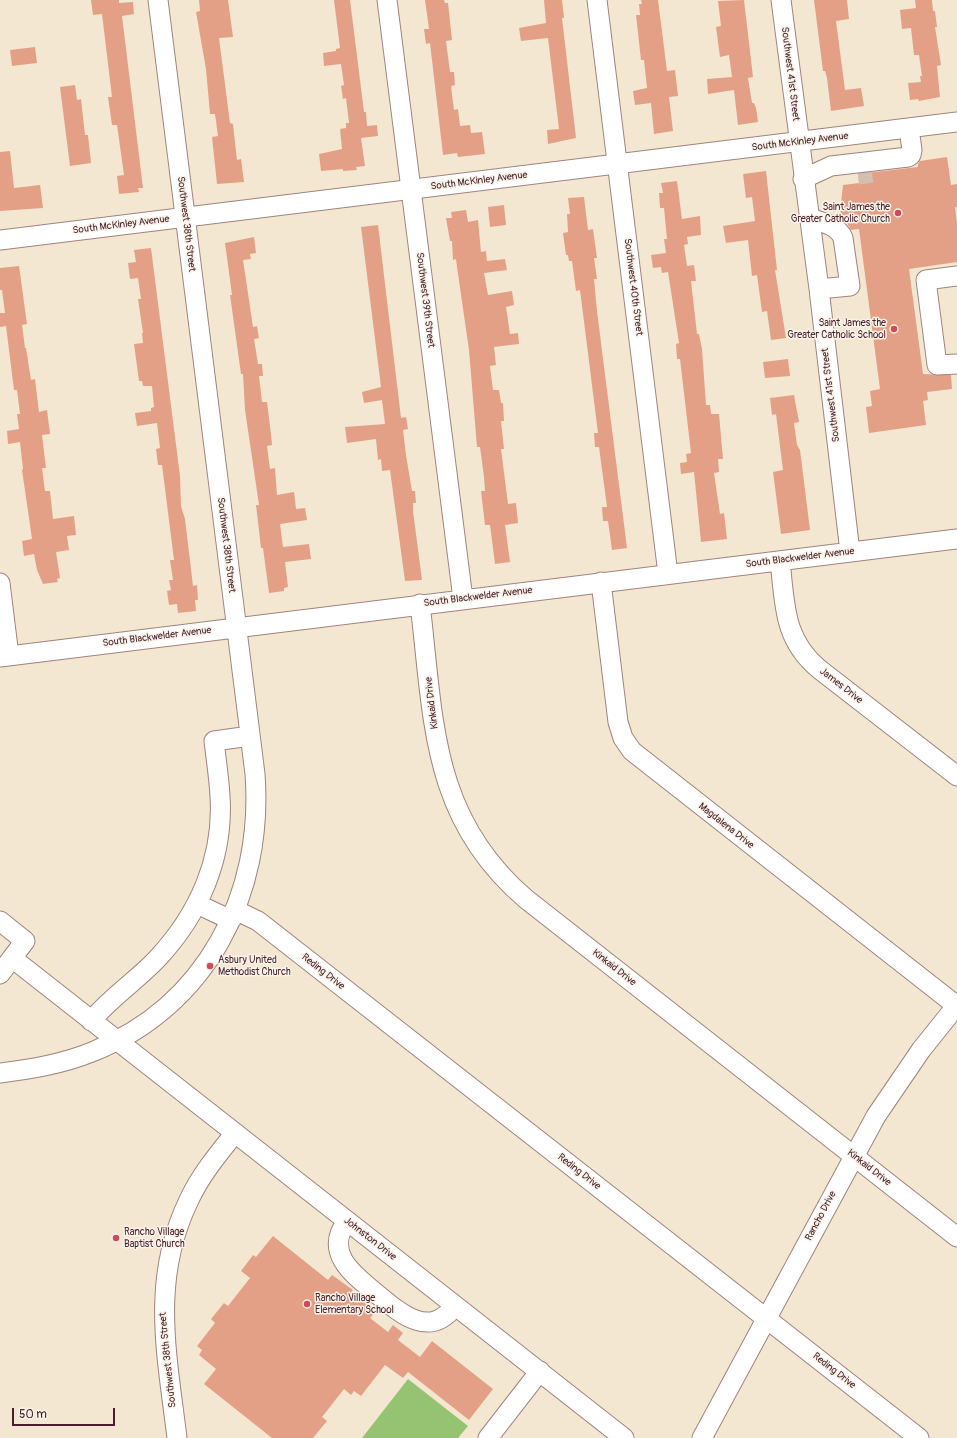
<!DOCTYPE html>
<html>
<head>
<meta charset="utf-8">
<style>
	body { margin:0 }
	#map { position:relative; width:957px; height:1438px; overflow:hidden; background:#f4e7d1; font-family:Pangolin,sans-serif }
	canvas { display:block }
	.scale { position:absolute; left:12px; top:1408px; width:103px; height:18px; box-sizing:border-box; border:2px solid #4a1f2b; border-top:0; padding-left:5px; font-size:12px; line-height:14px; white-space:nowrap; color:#4a1f2b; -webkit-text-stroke:3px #f7f3e8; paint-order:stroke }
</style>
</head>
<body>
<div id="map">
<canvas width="957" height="1438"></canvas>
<div class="scale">50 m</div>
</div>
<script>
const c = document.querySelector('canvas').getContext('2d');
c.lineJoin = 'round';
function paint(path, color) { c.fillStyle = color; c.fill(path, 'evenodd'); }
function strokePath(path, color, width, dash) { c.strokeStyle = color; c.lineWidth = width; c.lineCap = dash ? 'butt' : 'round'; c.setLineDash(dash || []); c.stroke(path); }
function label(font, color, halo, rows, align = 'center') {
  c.font = font + ' Pangolin,sans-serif'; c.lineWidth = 3; c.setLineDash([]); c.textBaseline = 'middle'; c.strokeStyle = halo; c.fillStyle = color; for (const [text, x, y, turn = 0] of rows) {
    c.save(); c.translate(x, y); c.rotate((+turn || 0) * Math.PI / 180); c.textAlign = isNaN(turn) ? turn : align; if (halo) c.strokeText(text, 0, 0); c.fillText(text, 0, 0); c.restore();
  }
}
paint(new Path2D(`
	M 408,1379 L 468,1426 L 458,1438 L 362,1438 Z`), '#96c371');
paint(new Path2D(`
	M 91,0 L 119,0 L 119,3 L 133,2 L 134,14 L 122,16 L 143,188 L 138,188 L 139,192 L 119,194 L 117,176 L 124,175 L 117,125 L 112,125 L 108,97 L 112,97 L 102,14 L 93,15 Z
	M 199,0 L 228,0 L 233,37 L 219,38 L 230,123 L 233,124 L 237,160 L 241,159 L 244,182 L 217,184 L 212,137 L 218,136 L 215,114 L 210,114 L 206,69 L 196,12 L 200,11 Z
	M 334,0 L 350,0 L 364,112 L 366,112 L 367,126 L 377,125 L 378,136 L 361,138 L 365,166 L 356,167 L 357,170 L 343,171 L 343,169 L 321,171 L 319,154 L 342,149 L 340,129 L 346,128 L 346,123 L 349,123 L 346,98 L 343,99 L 341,86 L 344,85 L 341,64 L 324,66 L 323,53 L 336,51 L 336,49 L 340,48 Z
	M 425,0 L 444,0 L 445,3 L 448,3 L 452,40 L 446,41 L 450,72 L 454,72 L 455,85 L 451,86 L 454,110 L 458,109 L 460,126 L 470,125 L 471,133 L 482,132 L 485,154 L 458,157 L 457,153 L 443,155 L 430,43 L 426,44 L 424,29 L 429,29 Z
	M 544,0 L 562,0 L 564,18 L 562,18 L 576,138 L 548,144 L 547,130 L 559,129 L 548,38 L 521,41 L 519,28 L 546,23 Z
	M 641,0 L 658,0 L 667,71 L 675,70 L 678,96 L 669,97 L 673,131 L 654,134 L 651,103 L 635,105 L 633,91 L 647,88 L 644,60 L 641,60 L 636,15 L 640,15 L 639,4 L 642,4 Z
	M 744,0 L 753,77 L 748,78 L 752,103 L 754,103 L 756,108 L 758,122 L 738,125 L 734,90 L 708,94 L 707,79 L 732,77 L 729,55 L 720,57 L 716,27 L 721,26 L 718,1 Z
	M 814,0 L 847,0 L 849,19 L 836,21 L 845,90 L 861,88 L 864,106 L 831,111 L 827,78 L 825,71 L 823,71 Z
	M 915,0 L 932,0 L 933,11 L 935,11 L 937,27 L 935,27 L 941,65 L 937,66 L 940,97 L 919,101 L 918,99 L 910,100 L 908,83 L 921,82 L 920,76 L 922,76 L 919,55 L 914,55 L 911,28 L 902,29 L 900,10 L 916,8 Z
	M 35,47 L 37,63 L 12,66 L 10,50 Z
	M 75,85 L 77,100 L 81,99 L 85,135 L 88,135 L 91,163 L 70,166 L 60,87 Z
	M 10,151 L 14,188 L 40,185 L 43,208 L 0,211 L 0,152 Z
	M 947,157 L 951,185 L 957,184 L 957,207 L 955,207 L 957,223 L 957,262 L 909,269 L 923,374 L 951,375 L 952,389 L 927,392 L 928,400 L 923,401 L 926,425 L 869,433 L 866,407 L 872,406 L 870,391 L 880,389 L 859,229 L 851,230 L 840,211 L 843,185 L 859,183 L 858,174 L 918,167 L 918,164 L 920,161 Z
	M 766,171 L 777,270 L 775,270 L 786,338 L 771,340 L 767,311 L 762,312 L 757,275 L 752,276 L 748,240 L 726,243 L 723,226 L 755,221 L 752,197 L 746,198 L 743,174 Z
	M 677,181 L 682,219 L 700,216 L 701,235 L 687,237 L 688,244 L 684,245 L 687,266 L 694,265 L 696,281 L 691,281 L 697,334 L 699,334 L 702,349 L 706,405 L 710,405 L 711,414 L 719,414 L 723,459 L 718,459 L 719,472 L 714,473 L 720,514 L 724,513 L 727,539 L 701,542 L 694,472 L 681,474 L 680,463 L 687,462 L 686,454 L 691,453 L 680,359 L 677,359 L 676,344 L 679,343 L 668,272 L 662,273 L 661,267 L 653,268 L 651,255 L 666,253 L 664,239 L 667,239 L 664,208 L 660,208 L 659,193 L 663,193 L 661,183 Z
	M 584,197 L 588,230 L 593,229 L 597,258 L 594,258 L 597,279 L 594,279 L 597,311 L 627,548 L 612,550 L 608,521 L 603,521 L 602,507 L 607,507 L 599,447 L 595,447 L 594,433 L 598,433 L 580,290 L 576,291 L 572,261 L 569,261 L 568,255 L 566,255 L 563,233 L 568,232 L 567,214 L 570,214 L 568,198 Z
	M 504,205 L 506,225 L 490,227 L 488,207 Z
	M 466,210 L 468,222 L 478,220 L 481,252 L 486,251 L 487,261 L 505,259 L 507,270 L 484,273 L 488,295 L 512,291 L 514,305 L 506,307 L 510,334 L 518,333 L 519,344 L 494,347 L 496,365 L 490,366 L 493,390 L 499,390 L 501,403 L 503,403 L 504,421 L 501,421 L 504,449 L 501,449 L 508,504 L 516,503 L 518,523 L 505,525 L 510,562 L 495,564 L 490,525 L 485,525 L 481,491 L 485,491 L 484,477 L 480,447 L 477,447 L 469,350 L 457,267 L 456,259 L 453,260 L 452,241 L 450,241 L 446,218 L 452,218 L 451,212 Z
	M 378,225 L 401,418 L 406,417 L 408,429 L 403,430 L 406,455 L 412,491 L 415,491 L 416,503 L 413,503 L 413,511 L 422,580 L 405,581 L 390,470 L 382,471 L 381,459 L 378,460 L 376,439 L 347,443 L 345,427 L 385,424 L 382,400 L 364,403 L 362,392 L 381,387 L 361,227 Z
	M 254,237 L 256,253 L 250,254 L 251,259 L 243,260 L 253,327 L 257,326 L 259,338 L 254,339 L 258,364 L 262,364 L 263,376 L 259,376 L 262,402 L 267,402 L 271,434 L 272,445 L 267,446 L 270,469 L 275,468 L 277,495 L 294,492 L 296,509 L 305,508 L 307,520 L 280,524 L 283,547 L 309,544 L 311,559 L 285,562 L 288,587 L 284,588 L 284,591 L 269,593 L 263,548 L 261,548 L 256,505 L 259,505 L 245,410 L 243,374 L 241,374 L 230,295 L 232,295 L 225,243 Z
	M 151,248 L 180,476 L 181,506 L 185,519 L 193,586 L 197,585 L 198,600 L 195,600 L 196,611 L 178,613 L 177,604 L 169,605 L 167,591 L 171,590 L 169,580 L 173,580 L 170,560 L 174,560 L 162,465 L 158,465 L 156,449 L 160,448 L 157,423 L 137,426 L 135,413 L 151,411 L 151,408 L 154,407 L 152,386 L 143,386 L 142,381 L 139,381 L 134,344 L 143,343 L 142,333 L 143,333 L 138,299 L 141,299 L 138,278 L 130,279 L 128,263 L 136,262 L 134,250 Z
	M 19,266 L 27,324 L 22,325 L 25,348 L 26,348 L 31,380 L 35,379 L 39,412 L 47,410 L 50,434 L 42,435 L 46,468 L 42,468 L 45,491 L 50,491 L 53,519 L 74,516 L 76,535 L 67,536 L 69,550 L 56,552 L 60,578 L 57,579 L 58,582 L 43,584 L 37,570 L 34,554 L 24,556 L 22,541 L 32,539 L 22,470 L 23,469 L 20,442 L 8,444 L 7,431 L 19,429 L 17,414 L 20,414 L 17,390 L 14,390 L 6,326 L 0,327 L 0,313 L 5,313 L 2,290 L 0,290 L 0,268 Z
	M 788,359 L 790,376 L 765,378 L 763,362 Z
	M 794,395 L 799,422 L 794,423 L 797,445 L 800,450 L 810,530 L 781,534 L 773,472 L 783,470 L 776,414 L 772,415 L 770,398 Z
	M 273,1236 L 328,1280 L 332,1275 L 353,1290 L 351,1292 L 376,1311 L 370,1318 L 388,1332 L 393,1325 L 403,1333 L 398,1340 L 420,1357 L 432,1341 L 493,1389 L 469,1420 L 408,1372 L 403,1378 L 385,1365 L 361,1396 L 354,1391 L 351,1395 L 344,1389 L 322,1417 L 327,1421 L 313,1438 L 272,1438 L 204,1384 L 216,1369 L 199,1355 L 202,1350 L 197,1346 L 215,1323 L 211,1319 L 224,1303 L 228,1306 L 250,1278 L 241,1271 L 253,1255 L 256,1257 Z`), '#e4a086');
strokePath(new Path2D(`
	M 858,175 L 872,173`), '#d2bfb0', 19, [19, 10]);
const minor = new Path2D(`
	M 387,0 L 463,599
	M 597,0 L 668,574
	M 781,0 L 819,289 L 850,552
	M 803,179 L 831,166 L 908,157 L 911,155 L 912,150 L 909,128
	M 809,218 C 821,222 838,225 843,238 L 850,286 L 819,289
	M 0,240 L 957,122
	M 957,276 L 926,280 L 937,365 L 957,364
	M 780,561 C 785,604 783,639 819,669 L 957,776
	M 601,582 L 618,722 L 623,738 L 632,751 L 957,1006
	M 0,583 L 9,656
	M 420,604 C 434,719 430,817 526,899 L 957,1237
	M 0,657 L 957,539
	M 197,904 L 231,920
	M 235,910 L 258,921 L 919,1438
	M 0,921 L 25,941 L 12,958
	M 0,974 L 12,958 L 624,1438
	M 91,1021 C 111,997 136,981 157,959 C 199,914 224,858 220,796 C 219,777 216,759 214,741 L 250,736
	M 0,1073 C 32,1069 62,1064 92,1052 C 207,1006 264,894 255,774 L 158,0
	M 347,1221 C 323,1253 354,1275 377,1294 C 401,1314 429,1339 455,1306
	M 177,1438 C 167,1354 150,1280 189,1200 C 200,1176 218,1154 235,1133
	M 488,1438 L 540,1371
	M 702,1438 L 876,1116 L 921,1050 L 957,1005`);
strokePath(minor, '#9f837e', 21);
strokePath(minor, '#fff', 19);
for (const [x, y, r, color] of [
	[898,213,4,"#d1495b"],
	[894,329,4,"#d1495b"],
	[210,966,4,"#d1495b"],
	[116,1238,4,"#d1495b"],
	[307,1304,4,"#d1495b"]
]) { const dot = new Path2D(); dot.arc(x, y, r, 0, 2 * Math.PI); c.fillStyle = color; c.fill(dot); strokePath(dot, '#f7f3e8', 1.5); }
label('10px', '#4a1f2b', '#f7f3e8', [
	["Southwest 41st Street",790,74,83],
	["South McKinley Avenue",800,142,-7],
	["South McKinley Avenue",479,181,-7],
	["Southwest 38th Street",186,224,83],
	["South McKinley Avenue",121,225,-7],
	["Southwest 40th Street",633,287,83],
	["Southwest 39th Street",425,300,83],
	["Southwest 41st Street",831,395,-97],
	["Southwest 38th Street",226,545,83],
	["South Blackwelder Avenue",800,558,-7],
	["South Blackwelder Avenue",478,597,-7],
	["South Blackwelder Avenue",157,637,-7],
	["James Drive",841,686,38],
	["Kinkaid Drive",432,703,-97],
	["Magdalena Drive",726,826,38],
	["Kinkaid Drive",614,968,38],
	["Reding Drive",323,972,38],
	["Kinkaid Drive",869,1168,38],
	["Reding Drive",579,1172,38],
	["Rancho Drive",821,1216,-62],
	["Johnston Drive",370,1239,38],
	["Southwest 38th Street",168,1360,-96],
	["Reding Drive",834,1371,38]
]);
label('10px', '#4a1f2b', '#f7f3e8', [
	["Saint James the",890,207,"right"],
	["Greater Catholic Church",890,219,"right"],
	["Saint James the",886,323,"right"],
	["Greater Catholic School",886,335,"right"],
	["Asbury United",218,960],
	["Methodist Church",218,972],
	["Rancho Village",124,1232],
	["Baptist Church",124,1244],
	["Rancho Village",315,1298],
	["Elementary School",315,1310]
], 'left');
</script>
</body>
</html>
